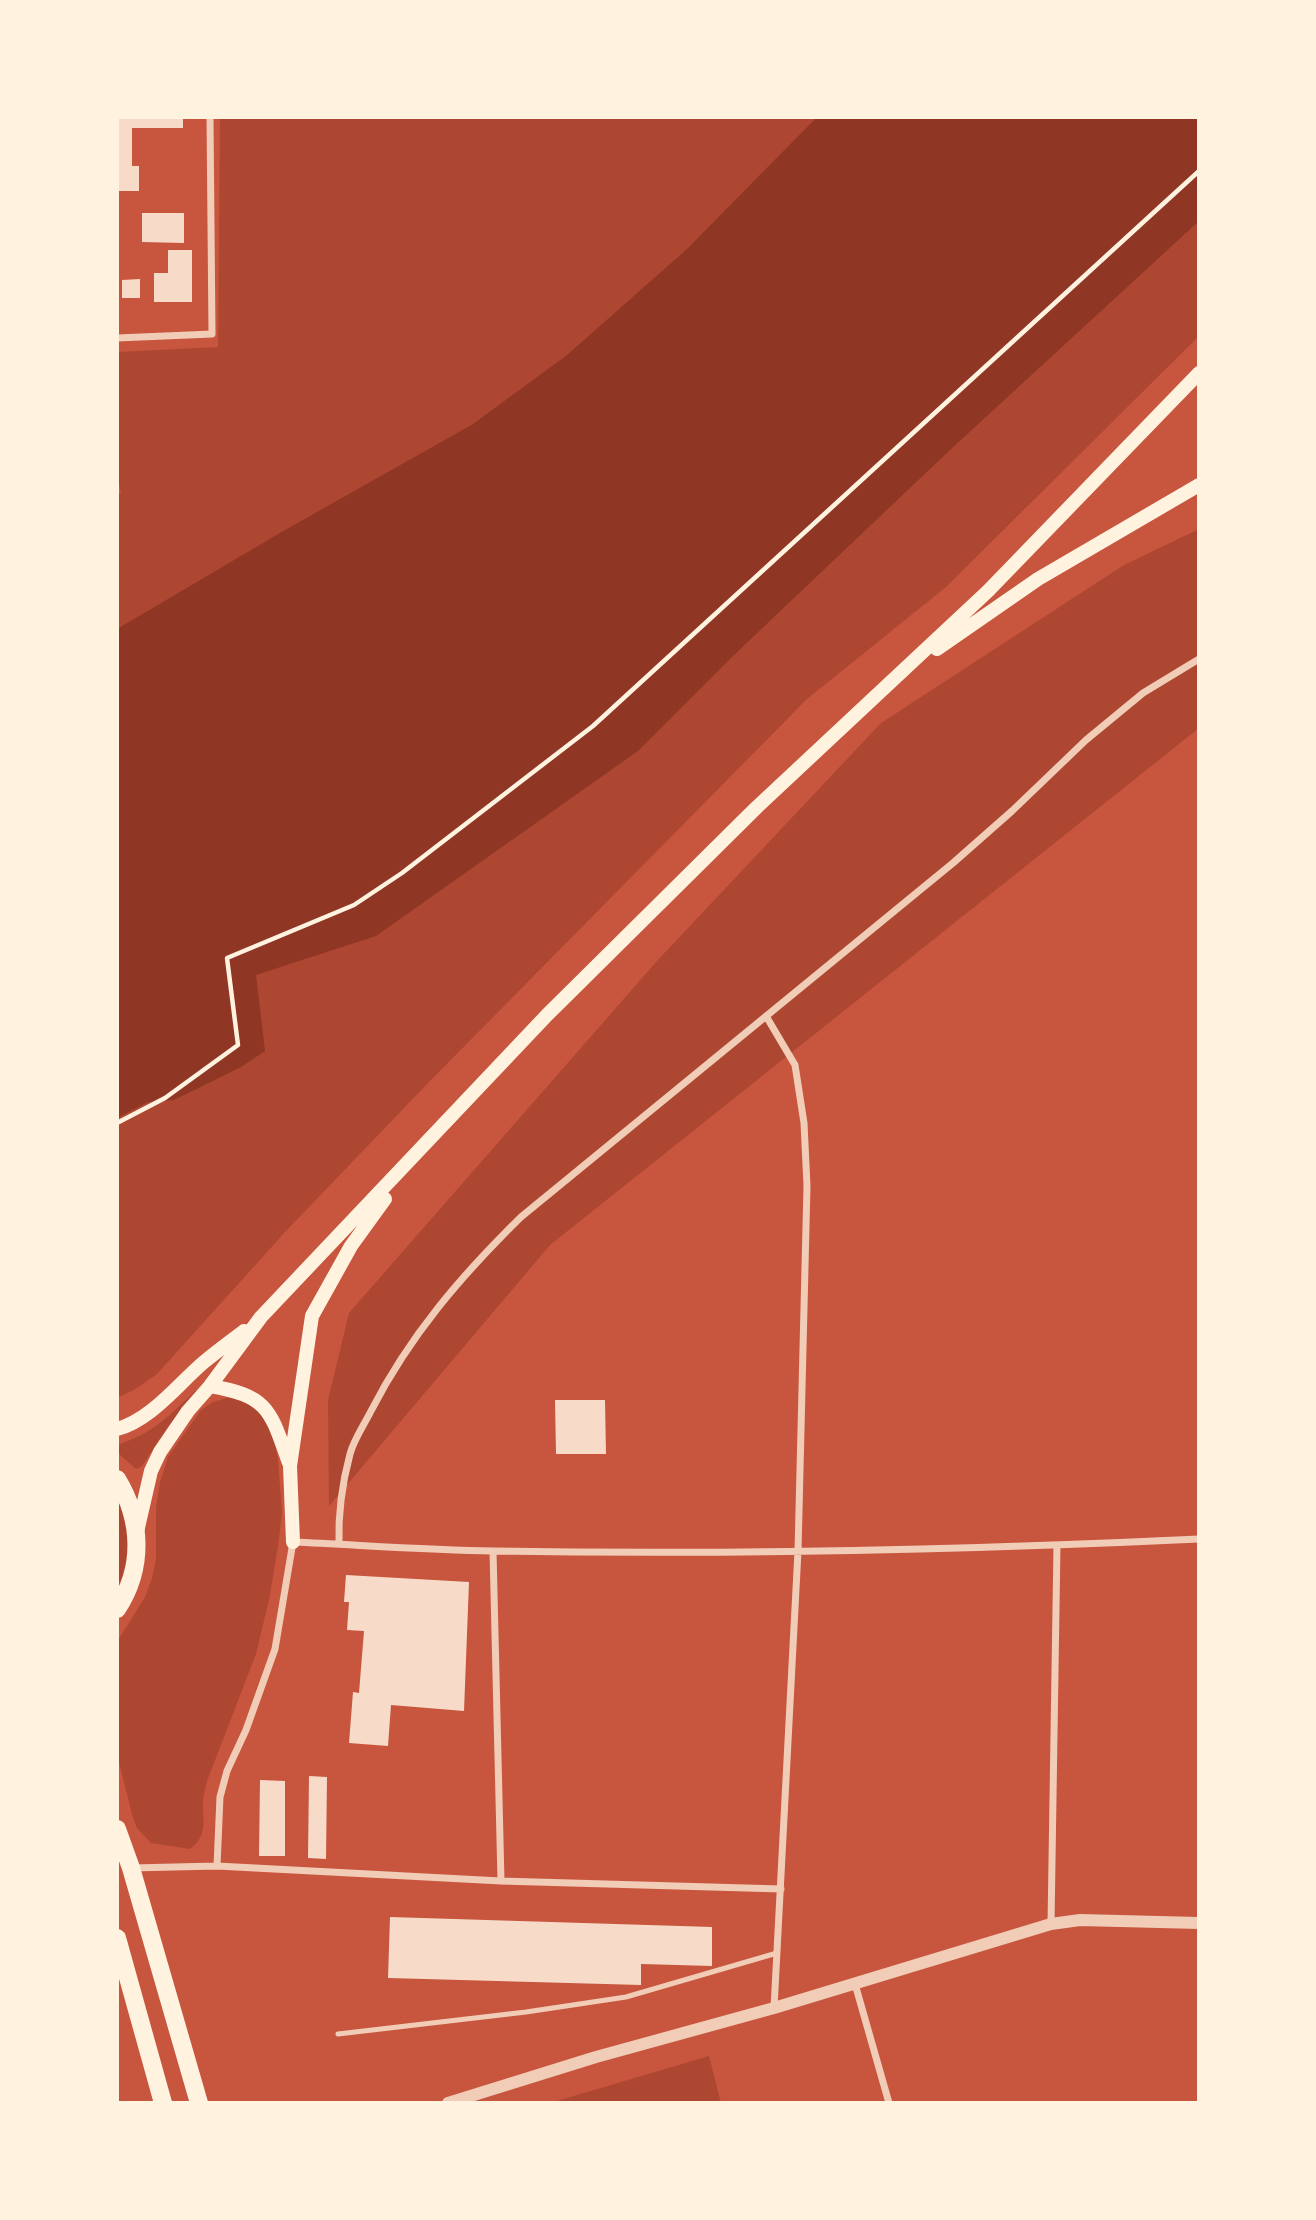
<!DOCTYPE html>
<html>
<head>
<meta charset="utf-8">
<style>
	body { margin:0 }
	#map { position:relative; width:1316px; height:2220px; overflow:hidden; background:#c8553d; font-family:Arial,sans-serif }
	canvas { display:block }
	.frame { position:absolute; inset:0; border:119px solid #fff3e0; pointer-events:none }
</style>
</head>
<body>
<div id="map">
<canvas width="1316" height="2220"></canvas>
<div class="frame"></div>
</div>
<script>
const c = document.querySelector('canvas').getContext('2d');
c.lineJoin = 'round';
function paint(path, color) { c.fillStyle = color; c.fill(path, 'evenodd'); }
function strokePath(path, color, width, dash) { c.strokeStyle = color; c.lineWidth = width; c.lineCap = dash ? 'butt' : 'round'; c.setLineDash(dash || []); c.stroke(path); }
paint(new Path2D(`
	M 220,117 L 852,117 L 117,741 L 117,494 L 121,493 L 117,476 L 117,352 L 218,347 Z
	M 1199,117 L 1199,336 L 946,587 L 807,699 L 428,1083 L 286,1231 L 157,1374 L 134,1390 L 117,1398 L 117,967 Z
	M 1199,529 L 1199,728 L 550,1245 L 329,1506 L 328,1400 L 349,1313 L 657,961 L 881,723 L 1124,565 Z
	M 195,1391 L 198,1391 L 168,1426 L 142,1466 L 136,1469 L 117,1452 L 120,1444 C 153,1433 170,1415 195,1391 Z
	M 230,1397 L 256,1406 L 273,1435 L 278,1460 L 282,1513 L 278,1546 L 269,1600 L 256,1654 L 207,1781 C 206,1787 204,1793 203,1799 C 202,1819 209,1835 190,1849 L 151,1843 L 137,1828 L 133,1818 L 117,1754 L 117,1642 L 145,1597 L 152,1578 L 156,1559 L 156,1508 L 160,1482 L 168,1457 L 201,1410 L 213,1402 Z
	M 117,1494 C 127,1526 134,1556 117,1588 Z
	M 709,2056 L 721,2103 L 550,2103 Z`), '#ae4732');
paint(new Path2D(`
	M 817,117 L 1199,117 L 1199,221 L 950,450 L 734,655 L 638,751 L 376,936 L 256,975 L 265,1051 L 241,1067 L 174,1100 L 148,1102 L 117,1118 L 117,629 L 285,530 L 473,424 L 567,355 L 687,249 Z`), '#8f3625');
paint(new Path2D(`
	M 117,117 L 183,117 L 183,128 L 132,128 L 132,166 L 139,166 L 139,191 L 117,191 Z
	M 142,213 L 184,213 L 184,243 L 142,242 Z
	M 168,250 L 192,250 L 192,302 L 154,302 L 154,273 L 168,273 Z
	M 140,279 L 140,298 L 122,298 L 122,280 Z
	M 555,1400 L 605,1400 L 606,1454 L 556,1454 Z
	M 346,1575 L 469,1582 L 464,1711 L 391,1705 L 388,1746 L 349,1743 L 353,1692 L 359,1693 L 364,1631 L 347,1630 L 349,1602 L 344,1602 Z
	M 309,1776 L 327,1777 L 326,1859 L 308,1858 Z
	M 260,1780 L 285,1781 L 285,1856 L 259,1856 Z
	M 390,1917 L 712,1927 L 712,1966 L 641,1964 L 641,1985 L 388,1978 Z`), '#f7dbc8');
strokePath(new Path2D(`
	M 117,1123 L 165,1098 L 238,1045 L 227,958 L 354,905 L 402,873 L 593,726 L 1199,171`), '#fff3e0', 4.5);
strokePath(new Path2D(`
	M 338,2034 L 526,2012 L 626,1997 L 777,1953`), '#f1ccb7', 5);
strokePath(new Path2D(`
	M 117,338 L 212,334 L 210,117
	M 766,1016 L 795,1065 L 804,1123 L 807,1186 L 798,1551 L 774,2008
	M 339,1544 C 338,1513 342,1484 350,1454 C 354,1439 364,1425 371,1411 C 410,1335 461,1276 521,1217 L 953,863 L 1012,811 L 1086,740 L 1143,693 L 1199,659
	M 493,1551 L 501,1881
	M 217,1866 L 220,1797 L 227,1771 L 246,1730 L 275,1649 L 293,1542 C 360,1545 427,1550 494,1551 C 729,1555 964,1550 1199,1539
	M 131,1868 L 217,1866 L 501,1881 L 781,1889
	M 1051,1924 L 1057,1545
	M 855,1984 L 889,2103`), '#f1ccb7', 7);
strokePath(new Path2D(`
	M 448,2103 L 596,2057 L 774,2008 L 1051,1924 L 1080,1920 L 1199,1923`), '#f1ccb7', 12);
strokePath(new Path2D(`
	M 937,649 L 1038,579 L 1199,485
	M 210,1386 C 269,1396 270,1410 289,1463
	M 117,1429 C 151,1420 178,1384 204,1362 C 217,1351 231,1341 244,1331
	M 137,1532 L 151,1471 L 160,1452 L 188,1411 L 210,1386 L 261,1317 L 547,1015 L 757,807 L 988,591 L 1199,373
	M 293,1542 L 290,1466 L 312,1316 L 351,1246 L 385,1199`), '#fff3e0', 14);
strokePath(new Path2D(`
	M 117,1479 C 142,1520 144,1568 117,1609
	M 117,1829 L 131,1868 L 199,2103
	M 117,1938 L 163,2103`), '#fff3e0', 18);
</script>
</body>
</html>
